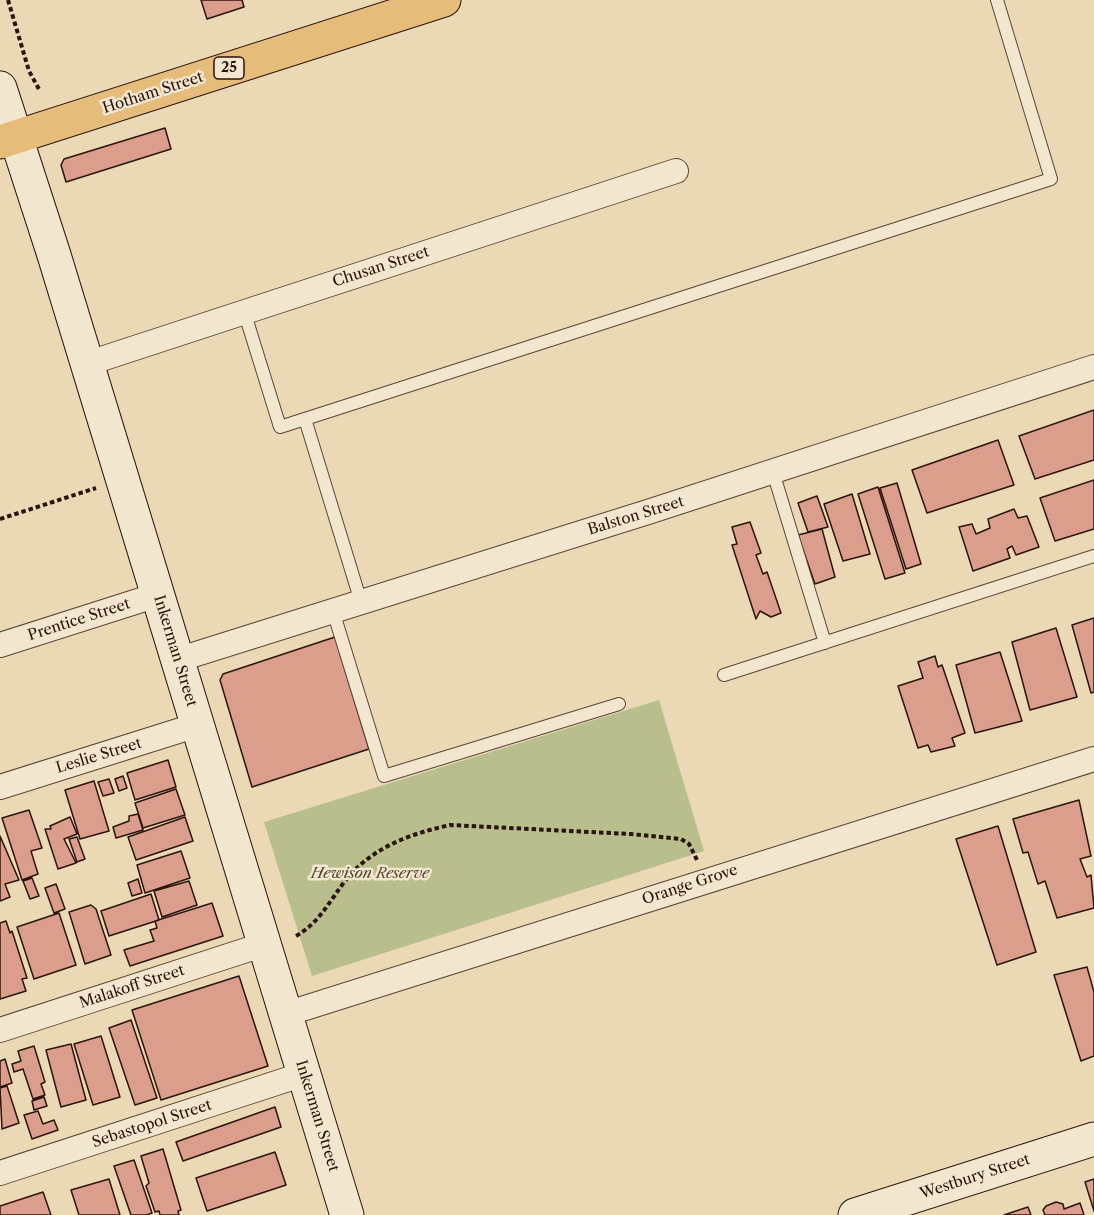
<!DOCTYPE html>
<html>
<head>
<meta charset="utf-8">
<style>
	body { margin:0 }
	canvas { display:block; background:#ebd9b5 }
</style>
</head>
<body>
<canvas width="1094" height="1215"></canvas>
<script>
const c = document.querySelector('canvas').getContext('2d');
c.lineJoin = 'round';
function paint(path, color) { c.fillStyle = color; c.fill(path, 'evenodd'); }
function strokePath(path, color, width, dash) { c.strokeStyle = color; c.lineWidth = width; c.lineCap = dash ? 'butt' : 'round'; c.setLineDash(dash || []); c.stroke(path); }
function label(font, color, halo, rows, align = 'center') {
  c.font = font + ' "Libre Caslon Text",serif'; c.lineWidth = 5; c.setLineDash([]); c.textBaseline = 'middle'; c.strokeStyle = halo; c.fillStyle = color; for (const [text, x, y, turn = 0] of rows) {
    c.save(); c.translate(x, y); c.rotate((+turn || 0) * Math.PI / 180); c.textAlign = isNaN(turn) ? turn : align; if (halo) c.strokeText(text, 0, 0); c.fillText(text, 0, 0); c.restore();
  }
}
paint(new Path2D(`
	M 659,700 L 704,851 L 312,976 L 264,822 Z`), '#b8bf8d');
const building = new Path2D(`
	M 201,0 L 242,0 L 244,7 L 207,19 Z
	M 165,128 L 171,149 L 66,182 L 61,165 L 64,159 Z
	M 1094,410 L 1094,460 L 1035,479 L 1019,436 Z
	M 998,440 L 1014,485 L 927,513 L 912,470 Z
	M 1094,480 L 1094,529 L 1055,541 L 1040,498 Z
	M 897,483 L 921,564 L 906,569 L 880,488 Z
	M 878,487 L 905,573 L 885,579 L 858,494 Z
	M 852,494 L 870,554 L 843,561 L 824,504 Z
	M 817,496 L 828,527 L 808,532 L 798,503 Z
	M 1014,509 L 1018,518 L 1027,516 L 1039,547 L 1016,555 L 1012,546 L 1007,549 L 1010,558 L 973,571 L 959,527 L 972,524 L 976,534 L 990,528 L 988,519 Z
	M 750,522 L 761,553 L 756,555 L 763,574 L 767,572 L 781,613 L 771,617 L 760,611 L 756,619 L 732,545 L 737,544 L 732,527 Z
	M 822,529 L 835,577 L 815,584 L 798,535 Z
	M 1094,618 L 1094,692 L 1091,693 L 1072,625 Z
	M 1056,628 L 1077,697 L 1030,710 L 1012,642 Z
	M 335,637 L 369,749 L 252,787 L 220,680 L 223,674 Z
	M 1000,652 L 1022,721 L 975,733 L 956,665 Z
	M 935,656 L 938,667 L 942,665 L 965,733 L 952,738 L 955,746 L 931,752 L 928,745 L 918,748 L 898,686 L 923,678 L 918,662 Z
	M 168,760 L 176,787 L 135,800 L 127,773 Z
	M 123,776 L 127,788 L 119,791 L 115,779 Z
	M 109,779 L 114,793 L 103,796 L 98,782 Z
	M 94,781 L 109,831 L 80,839 L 65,790 Z
	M 176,789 L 185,815 L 143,828 L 135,803 Z
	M 1079,800 L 1091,856 L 1080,859 L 1087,877 L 1091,875 L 1094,908 L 1057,918 L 1045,881 L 1038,884 L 1028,852 L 1023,853 L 1013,819 Z
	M 29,810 L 42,848 L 31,851 L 38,874 L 22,880 L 2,818 Z
	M 138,814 L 143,830 L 116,838 L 113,827 L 129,821 L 129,816 Z
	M 70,817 L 77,834 L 64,839 L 76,863 L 58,869 L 45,829 L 51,829 L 50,826 Z
	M 185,817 L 193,841 L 136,860 L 128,837 Z
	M 998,826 L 1036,952 L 997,965 L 956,839 Z
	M 0,836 L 19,880 L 5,884 L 10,897 L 0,901 Z
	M 77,837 L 85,859 L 77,862 L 69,839 Z
	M 181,851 L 190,878 L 145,893 L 137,865 Z
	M 32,878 L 39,896 L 30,899 L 23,881 Z
	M 138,879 L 142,893 L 132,896 L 128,883 Z
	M 189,881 L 197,905 L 162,917 L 154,891 Z
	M 56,884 L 65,909 L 54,913 L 45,888 Z
	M 151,894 L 159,920 L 109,936 L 101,911 Z
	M 212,903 L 223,936 L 130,966 L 124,950 L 154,941 L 150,930 L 157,928 L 155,921 Z
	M 91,905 L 96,909 L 111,955 L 85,964 L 69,912 Z
	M 59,913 L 76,965 L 34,979 L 17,927 Z
	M 6,921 L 10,933 L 12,931 L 27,978 L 22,979 L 26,991 L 0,999 L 0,923 Z
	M 1087,967 L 1094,992 L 1094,1056 L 1081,1061 L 1054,975 Z
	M 239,976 L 268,1066 L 161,1100 L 132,1010 Z
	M 131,1020 L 157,1098 L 135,1105 L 109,1028 Z
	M 101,1036 L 120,1097 L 93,1105 L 74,1044 Z
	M 71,1044 L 86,1100 L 61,1107 L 46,1050 Z
	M 34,1046 L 45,1082 L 41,1084 L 45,1095 L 33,1099 L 23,1069 L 14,1072 L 12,1064 L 21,1061 L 18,1051 Z
	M 5,1059 L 12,1083 L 0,1087 L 0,1061 Z
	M 7,1086 L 19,1123 L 2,1129 L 0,1088 Z
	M 44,1097 L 47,1106 L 34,1110 L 32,1101 Z
	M 275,1107 L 281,1127 L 183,1161 L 176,1142 Z
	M 38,1111 L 43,1124 L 54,1120 L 58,1130 L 32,1139 L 24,1115 Z
	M 163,1149 L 181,1210 L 178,1211 L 179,1215 L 160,1215 L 159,1211 L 155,1212 L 146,1186 L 149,1183 L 141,1156 Z
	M 275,1152 L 286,1185 L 207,1211 L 196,1178 Z
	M 134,1160 L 152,1213 L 147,1215 L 131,1215 L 114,1166 Z
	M 109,1179 L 120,1215 L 79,1215 L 71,1190 Z
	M 1094,1179 L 1094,1211 L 1085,1182 Z
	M 43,1192 L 51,1215 L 0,1215 L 0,1206 Z
	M 1056,1202 L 1063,1204 L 1064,1209 L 1080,1203 L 1084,1215 L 1045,1215 L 1043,1210 L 1046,1206 Z
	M 1028,1207 L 1031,1215 L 1004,1215 Z`);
paint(building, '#db9e8d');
strokePath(building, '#2b140c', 1.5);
const lane = new Path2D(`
	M 244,311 L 280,427 L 1051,179 L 997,0
	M 305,419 L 361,602
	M 773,472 L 825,643
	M 333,611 L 384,776 L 619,704
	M 724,675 L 1094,556`);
const street = new Path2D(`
	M 86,364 L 676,171
	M 0,645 L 157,595
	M 177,660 L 651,511 L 1094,367
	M 0,787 L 197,725
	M 286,1014 L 1094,759
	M 0,1030 L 265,944
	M 0,1173 L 304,1074`);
const secondary = new Path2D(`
	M 0,88 L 54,255 L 347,1215
	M 855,1215 L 1094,1139`);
const primary = new Path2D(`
	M 0,142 L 444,0`);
strokePath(lane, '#5b4536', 14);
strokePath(street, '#5b4536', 26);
strokePath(secondary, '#2b140c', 35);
strokePath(primary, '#2b140c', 35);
strokePath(new Path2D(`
	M 8,0 L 29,71 L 40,91
	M 0,519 L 96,488
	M 296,936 C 319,923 329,902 345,881 C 371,848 409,834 450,825 L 630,834 L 681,839 L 689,844 L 697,860`), '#2b140c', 4, [4.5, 3]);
strokePath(lane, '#f2e6cf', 12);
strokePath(street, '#f2e6cf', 24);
strokePath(secondary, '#f2e6cf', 33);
strokePath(primary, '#e6bc7a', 33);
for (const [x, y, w] of [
	[229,68,30]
]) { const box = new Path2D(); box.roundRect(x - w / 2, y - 11, w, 22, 4.5); c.fillStyle = '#f2e6cf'; c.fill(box); strokePath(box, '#2b140c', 1.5); }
label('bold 14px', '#2b140c', null, [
	["25",229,68]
]);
label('15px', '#2b140c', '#f2e6cf', [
	["Hotham Street",153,93,-18],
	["Chusan Street",381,267,-18],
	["Balston Street",636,516,-17],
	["Prentice Street",79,620,-18],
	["Inkerman Street",175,651,73],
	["Leslie Street",99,756,-17],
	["Orange Grove",690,885,-18],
	["Malakoff Street",132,987,-18],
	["Inkerman Street",317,1116,73],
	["Sebastopol Street",152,1124,-18],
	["Westbury Street",975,1177,-18]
]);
label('italic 15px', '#554733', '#f2e6cf', [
	["Hewison Reserve",370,874]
]);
</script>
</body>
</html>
